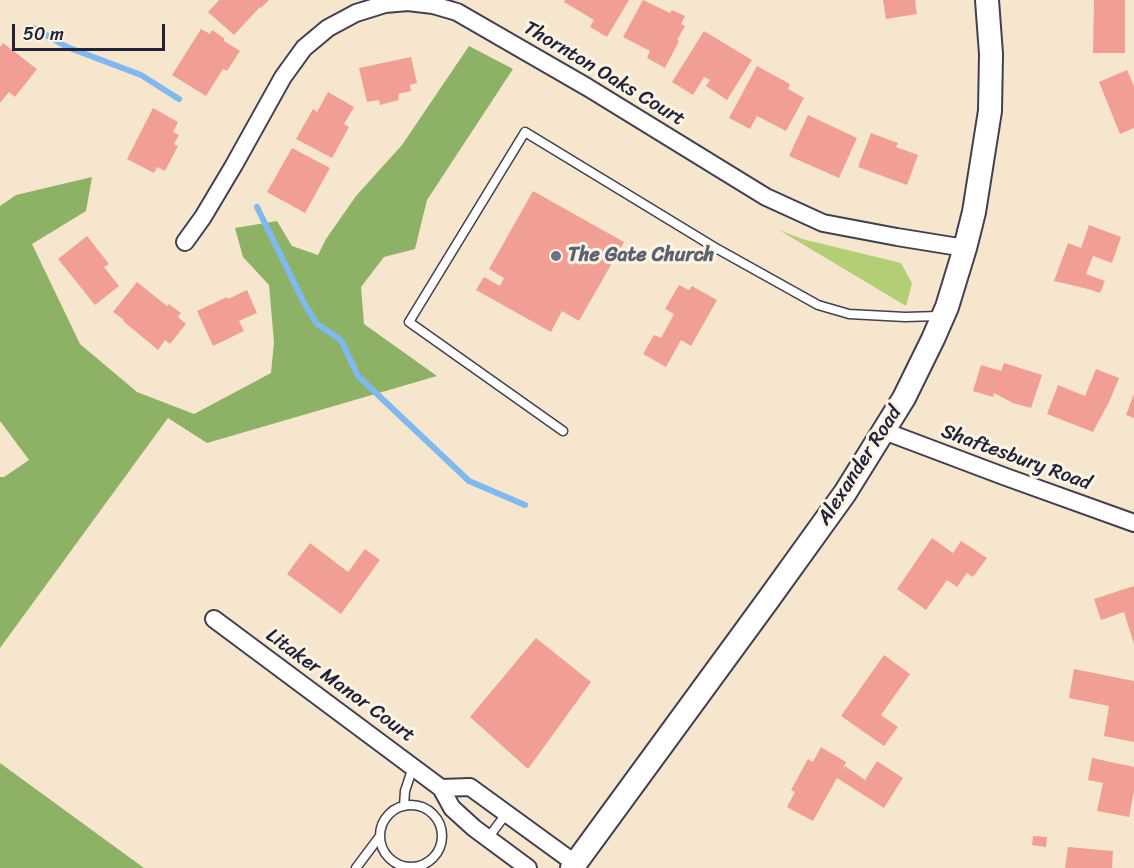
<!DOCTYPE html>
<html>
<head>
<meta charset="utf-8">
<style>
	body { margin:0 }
	#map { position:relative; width:1134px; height:868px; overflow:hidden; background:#f6e6cd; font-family:Sriracha,sans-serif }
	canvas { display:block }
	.scale { position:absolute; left:12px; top:24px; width:153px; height:27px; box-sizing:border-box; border:3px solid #22223b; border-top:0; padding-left:8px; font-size:18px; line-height:21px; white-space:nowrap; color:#22223b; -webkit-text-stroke:4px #fcf5e5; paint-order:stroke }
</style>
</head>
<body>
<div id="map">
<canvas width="1134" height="868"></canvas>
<div class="scale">50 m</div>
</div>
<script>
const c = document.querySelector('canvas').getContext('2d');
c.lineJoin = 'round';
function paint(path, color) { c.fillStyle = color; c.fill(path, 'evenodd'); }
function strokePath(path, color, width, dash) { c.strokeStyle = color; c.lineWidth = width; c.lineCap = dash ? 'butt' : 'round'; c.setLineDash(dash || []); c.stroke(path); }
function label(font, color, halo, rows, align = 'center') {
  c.font = font + ' Sriracha,sans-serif'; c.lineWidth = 6; c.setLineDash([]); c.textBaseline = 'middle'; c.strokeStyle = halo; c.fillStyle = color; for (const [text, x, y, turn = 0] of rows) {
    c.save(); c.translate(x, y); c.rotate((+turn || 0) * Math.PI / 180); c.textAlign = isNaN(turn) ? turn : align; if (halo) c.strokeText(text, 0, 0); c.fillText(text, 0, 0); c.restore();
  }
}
paint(new Path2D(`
	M 779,230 L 802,239 L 901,263 L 912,283 L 906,306 Z`), '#b2cf75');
paint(new Path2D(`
	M 469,46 L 513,69 L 427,200 L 415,249 L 384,257 L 361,287 L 364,324 L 437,376 L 207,443 L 168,418 L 0,648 L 0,477 L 4,477 L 29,460 L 0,421 L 0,206 L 16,195 L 92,177 L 86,211 L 32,244 L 80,344 L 137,392 L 194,414 L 271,373 L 274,342 L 269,285 L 243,257 L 235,228 L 277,221 L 292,246 L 318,255 L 326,239 L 356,196 L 402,145 Z
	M 0,763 L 144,868 L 0,868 Z`), '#8db266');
strokePath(new Path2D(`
	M 34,28 L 67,47 L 141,75 L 179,99
	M 257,207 L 304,303 L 317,324 L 341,340 L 358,376 L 469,481 L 525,505`), '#7fb9f0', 6);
paint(new Path2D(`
	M 219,0 L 269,0 L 261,8 L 260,7 L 234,35 L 208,12 Z
	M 565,0 L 629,0 L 607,37 L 590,27 L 594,20 L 564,2 Z
	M 643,0 L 670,13 L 672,10 L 685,16 L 681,24 L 685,26 L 677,40 L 679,41 L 665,68 L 647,58 L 650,51 L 623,37 Z
	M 883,0 L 915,0 L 917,14 L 886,19 Z
	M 1094,0 L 1125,0 L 1125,53 L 1093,53 Z
	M 201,29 L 210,34 L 212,30 L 224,38 L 224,41 L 240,51 L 227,71 L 223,69 L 206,96 L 172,75 Z
	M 704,31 L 752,60 L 727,100 L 706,86 L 710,80 L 704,77 L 693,95 L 672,82 Z
	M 3,43 L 37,69 L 15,97 L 9,92 L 0,103 L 0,47 Z
	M 411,57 L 417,83 L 410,85 L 411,91 L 398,94 L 399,100 L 380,105 L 379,100 L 367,102 L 359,68 Z
	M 757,66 L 790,84 L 788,89 L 804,98 L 786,131 L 757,116 L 750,129 L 729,118 Z
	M 1127,70 L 1134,86 L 1134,128 L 1120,134 L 1099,82 Z
	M 328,92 L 354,107 L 344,124 L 349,127 L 332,158 L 296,139 L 313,109 L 317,112 Z
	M 153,108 L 178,122 L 173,132 L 179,135 L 174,144 L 178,146 L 165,171 L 157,167 L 154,173 L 127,159 Z
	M 808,115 L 857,138 L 839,178 L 789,156 Z
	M 871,133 L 898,143 L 896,147 L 918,155 L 907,185 L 858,167 Z
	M 292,148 L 330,168 L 305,213 L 267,192 Z
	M 533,191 L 624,242 L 579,321 L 562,311 L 551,332 L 476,290 L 484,277 L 500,286 L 504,278 L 489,269 Z
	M 1089,225 L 1121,237 L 1112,263 L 1093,256 L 1086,274 L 1105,281 L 1100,293 L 1088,289 L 1054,281 L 1068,243 L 1081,248 Z
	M 87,236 L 109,264 L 104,267 L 119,286 L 95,305 L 58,259 Z
	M 137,282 L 167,306 L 169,304 L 181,313 L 178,317 L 186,324 L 170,344 L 165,340 L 158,350 L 123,321 L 124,320 L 113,312 Z
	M 679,285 L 689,290 L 692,286 L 717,300 L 691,346 L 681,340 L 666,367 L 643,354 L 654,335 L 661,338 L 674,314 L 665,309 Z
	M 247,290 L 257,313 L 239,321 L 244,331 L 213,346 L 197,311 L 227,297 L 228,299 Z
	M 1004,363 L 1042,375 L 1031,408 L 1013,403 L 994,393 L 993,397 L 973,391 L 981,365 L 1001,371 Z
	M 1096,369 L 1119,378 L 1110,400 L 1093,432 L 1047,414 L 1058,385 L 1085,396 Z
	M 1134,394 L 1134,418 L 1126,415 Z
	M 932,538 L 953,553 L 961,541 L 987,558 L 973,577 L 967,573 L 957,587 L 947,580 L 926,610 L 897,589 Z
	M 310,543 L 348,572 L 365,549 L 380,560 L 341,614 L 287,574 Z
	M 1134,586 L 1134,644 L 1124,612 L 1101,620 L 1094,599 Z
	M 536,638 L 591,682 L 528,769 L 470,717 Z
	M 884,655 L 910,674 L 881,715 L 898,727 L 884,746 L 841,716 Z
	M 1074,669 L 1134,681 L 1134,742 L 1104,736 L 1109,706 L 1069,698 Z
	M 821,747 L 846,762 L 841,772 L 845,766 L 865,780 L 877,761 L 903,778 L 884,808 L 837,778 L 813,821 L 787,807 L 795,792 L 791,790 L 808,759 L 813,762 Z
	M 1092,758 L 1134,767 L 1134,791 L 1129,817 L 1097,811 L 1103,783 L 1088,780 Z
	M 1033,836 L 1047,837 L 1046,847 L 1032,845 Z
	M 1068,847 L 1113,851 L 1112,868 L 1065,868 Z`), '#f19f95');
const lane = new Path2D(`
	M 563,431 L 409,322 L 525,132 L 714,247 L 818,305 L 849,314 L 905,317 L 939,316
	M380 836a31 31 0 1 1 62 0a31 31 0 1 1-62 0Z
	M 404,806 L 405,791 L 413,767
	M 488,838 L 506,814
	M 356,868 L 380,836`);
const street = new Path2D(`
	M 185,242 L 203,217 L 234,165 L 283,77 L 304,48 L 328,28 L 356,13 L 385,4 L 408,2 L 433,5 L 457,12 L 587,87 L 766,197 L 823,223 L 897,237 L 965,248
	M 884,431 L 1006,477 L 1134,523
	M 214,619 L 441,788 L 452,808 L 474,828 L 528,868
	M 441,788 L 470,787 L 576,864`);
const secondary = new Path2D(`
	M 572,868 L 768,600 L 845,493 L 904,398 L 933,339 L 947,307 L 965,248 L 974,212 L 990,111 L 991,54 L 987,0`);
strokePath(lane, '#423f51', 11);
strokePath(street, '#423f51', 20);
strokePath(secondary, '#423f51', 26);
strokePath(lane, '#fff', 8);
strokePath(street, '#fff', 16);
strokePath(secondary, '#fff', 22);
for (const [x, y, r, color] of [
	[556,256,6,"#6b7280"]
]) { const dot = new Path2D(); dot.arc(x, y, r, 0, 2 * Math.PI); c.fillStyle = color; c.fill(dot); strokePath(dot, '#fcf5e5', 2); }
label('20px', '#22223b', '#fcf5e5', [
	["Thornton Oaks Court",604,74,31],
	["Shaftesbury Road",1016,458,20],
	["Alexander Road",860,466,-57],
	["Litaker Manor Court",340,686,36]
]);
label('bold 20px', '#5b616d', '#fcf5e5', [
	["The Gate Church",568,256]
], 'left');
</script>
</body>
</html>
